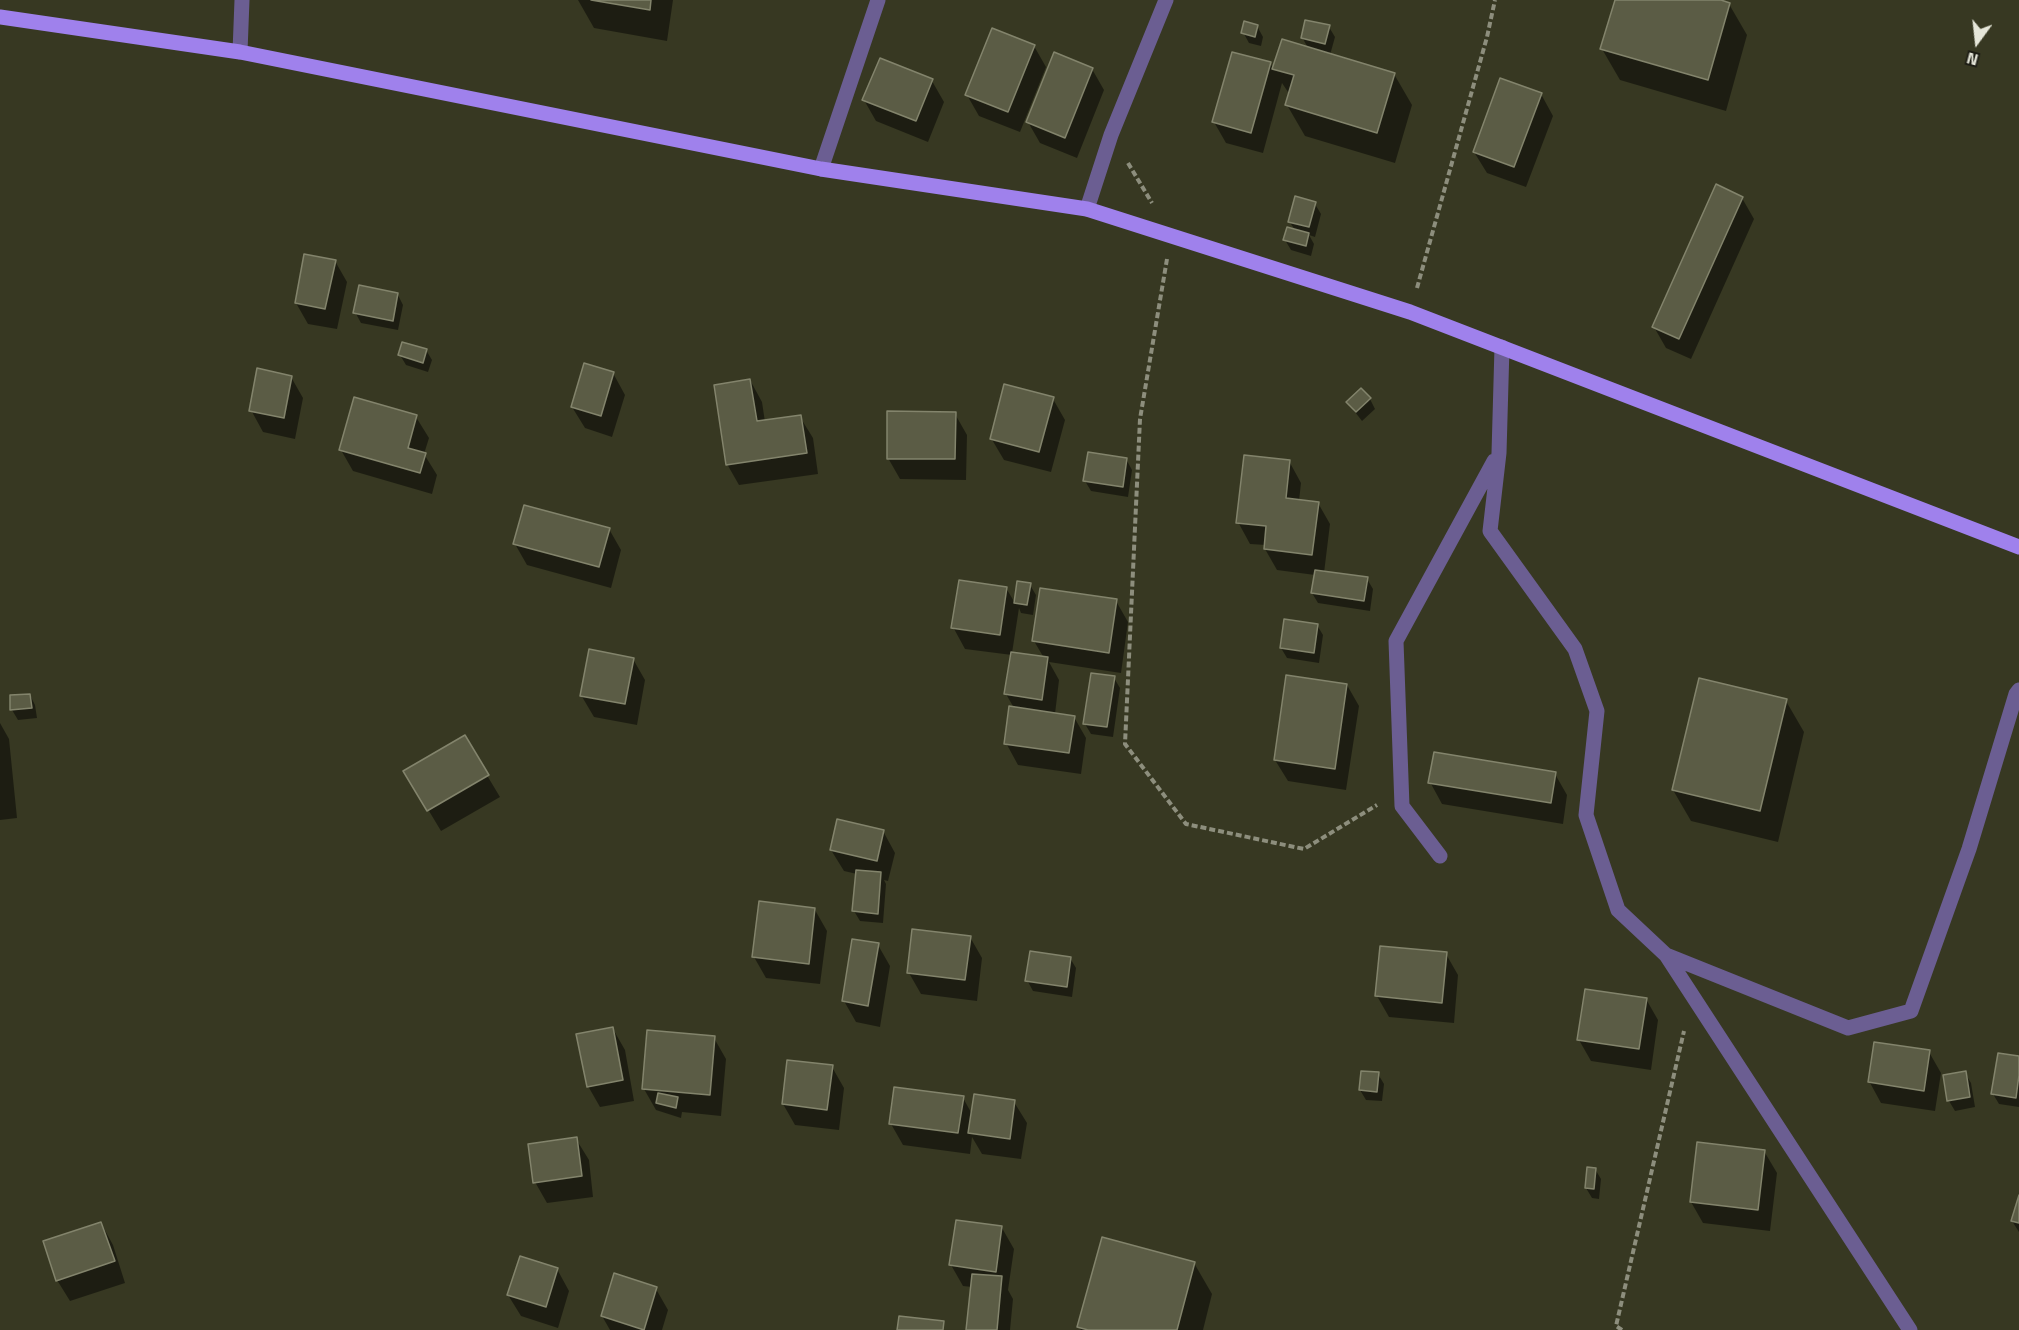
<!DOCTYPE html>
<html>
<head>
<meta charset="utf-8">
<style>
	body { margin:0 }
	#map { position:relative; width:2019px; height:1330px; overflow:hidden; background:#373822; font-family:"Titillium Web",sans-serif }
	canvas { display:block }
	.north { position:absolute; left:1947px; top:12px; width:60px; height:60px; -webkit-text-stroke:4px #1e1e15; paint-order:stroke; rotate:195deg; font-size:16px; font-weight:700; line-height:24px; text-align:center; color:#e5e6d9 }
	.north::after { content:''; display:block; margin:auto; width:21px; height:27px; background:#e5e6d9; clip-path:polygon(50% 0,100% 100%,50% 72%,0 100%) }
</style>
</head>
<body>
<div id="map">
<canvas width="2019" height="1330"></canvas>
<div class="north">N</div>
</div>
<script>
const c = document.querySelector('canvas').getContext('2d');
c.lineJoin = 'round';
function paint(path, color) { c.fillStyle = color; c.fill(path, 'evenodd'); }
function strokePath(path, color, width, dash) { c.strokeStyle = color; c.lineWidth = width; c.lineCap = dash ? 'butt' : 'round'; c.setLineDash(dash || []); c.stroke(path); }
paint(new Path2D(`
	M 578,0 L 673,0 L 667,41 L 594,28 Z
	M 1616,0 L 1716,0 L 1729,4 L 1747,35 L 1726,111 L 1620,80 L 1602,49 Z
	M 1257,26 L 1263,37 L 1261,46 L 1249,43 L 1243,32 Z
	M 1329,27 L 1335,37 L 1330,55 L 1394,74 L 1412,105 L 1395,163 L 1305,136 L 1287,105 L 1290,95 L 1282,83 L 1263,153 L 1226,143 L 1214,122 L 1270,63 L 1274,70 L 1283,40 L 1308,48 L 1302,37 Z
	M 1034,46 L 1046,67 L 1020,132 L 979,116 L 967,95 Z
	M 1092,69 L 1104,90 L 1077,158 L 1040,143 L 1028,122 Z
	M 932,81 L 944,102 L 928,142 L 876,121 L 864,100 Z
	M 1541,94 L 1553,116 L 1526,187 L 1487,173 L 1474,152 Z
	M 1742,198 L 1754,219 L 1691,359 L 1666,348 L 1654,327 Z
	M 1315,204 L 1321,214 L 1315,237 L 1309,235 L 1314,244 L 1311,256 L 1291,250 L 1285,240 L 1295,230 L 1289,221 Z
	M 335,261 L 347,282 L 337,329 L 308,324 L 296,303 Z
	M 398,295 L 403,305 L 398,330 L 361,323 L 355,312 Z
	M 426,350 L 432,360 L 428,372 L 406,365 L 400,355 Z
	M 613,373 L 625,395 L 612,437 L 585,428 L 572,407 Z
	M 291,377 L 303,398 L 295,439 L 263,432 L 251,410 Z
	M 750,380 L 762,402 L 765,422 L 800,417 L 813,438 L 818,474 L 739,485 L 727,464 Z
	M 1053,399 L 1065,420 L 1051,472 L 1004,460 L 991,438 Z
	M 1370,399 L 1375,409 L 1362,421 L 1348,403 Z
	M 955,414 L 967,435 L 966,480 L 900,479 L 888,458 Z
	M 416,417 L 429,438 L 424,454 L 437,475 L 432,494 L 353,471 L 341,450 Z
	M 1126,459 L 1132,470 L 1128,497 L 1091,491 L 1085,481 Z
	M 1289,461 L 1301,483 L 1299,501 L 1318,503 L 1330,524 L 1324,573 L 1367,579 L 1373,589 L 1370,611 L 1318,603 L 1312,593 L 1315,575 L 1277,570 L 1265,549 L 1266,545 L 1250,544 L 1238,522 Z
	M 609,529 L 621,550 L 611,588 L 527,565 L 515,544 Z
	M 1018,583 L 1030,585 L 1036,595 L 1033,615 L 1021,613 L 1019,608 L 1012,653 L 1044,658 L 1034,641 L 1116,601 L 1128,622 L 1121,673 L 1049,662 L 1059,680 L 1055,714 L 1074,717 L 1086,738 L 1081,774 L 1018,765 L 1006,743 L 1014,708 L 1006,694 L 1012,655 L 965,649 L 953,627 L 1006,588 L 1015,603 Z
	M 1317,625 L 1323,635 L 1319,663 L 1287,658 L 1281,648 Z
	M 633,659 L 645,680 L 637,725 L 594,717 L 581,695 Z
	M 1114,678 L 1120,688 L 1113,737 L 1091,734 L 1085,724 Z
	M 1347,685 L 1359,706 L 1346,790 L 1288,781 L 1275,760 Z
	M 30,695 L 35,705 L 37,718 L 18,720 L 12,710 Z
	M 1786,701 L 1804,732 L 1778,842 L 1691,821 L 1673,790 Z
	M 0,723 L 9,739 L 17,818 L 0,820 Z
	M 464,737 L 500,797 L 441,831 L 405,771 Z
	M 1555,774 L 1567,795 L 1563,824 L 1442,804 L 1430,782 Z
	M 883,831 L 895,853 L 888,881 L 884,880 L 886,884 L 883,923 L 860,921 L 854,911 L 857,874 L 844,871 L 831,850 Z
	M 815,910 L 827,931 L 820,984 L 766,978 L 754,957 Z
	M 970,937 L 982,958 L 977,1001 L 921,994 L 909,973 Z
	M 878,945 L 890,966 L 880,1027 L 856,1022 L 844,1001 Z
	M 1446,954 L 1458,975 L 1454,1023 L 1389,1017 L 1377,996 Z
	M 1070,958 L 1076,968 L 1072,997 L 1033,991 L 1027,980 Z
	M 1646,999 L 1658,1020 L 1651,1070 L 1591,1061 L 1579,1040 Z
	M 613,1029 L 625,1050 L 634,1101 L 600,1107 L 588,1086 Z
	M 714,1038 L 726,1059 L 721,1116 L 682,1112 L 681,1118 L 656,1110 L 644,1089 Z
	M 1929,1052 L 1941,1073 L 1935,1111 L 1881,1103 L 1869,1081 Z
	M 2019,1058 L 2019,1107 L 1999,1104 L 1993,1094 Z
	M 832,1067 L 844,1088 L 839,1130 L 795,1125 L 783,1104 Z
	M 1965,1073 L 1971,1083 L 1975,1107 L 1955,1111 L 1949,1101 L 1944,1076 Z
	M 1378,1074 L 1384,1084 L 1382,1101 L 1366,1100 L 1360,1090 Z
	M 963,1098 L 972,1114 L 1014,1102 L 1027,1123 L 1021,1159 L 982,1154 L 972,1137 L 970,1154 L 903,1145 L 891,1124 Z
	M 576,1139 L 589,1160 L 593,1197 L 547,1203 L 535,1182 Z
	M 1764,1151 L 1777,1173 L 1770,1231 L 1703,1223 L 1691,1202 Z
	M 1595,1169 L 1601,1179 L 1599,1199 L 1592,1198 L 1586,1188 Z
	M 2019,1200 L 2019,1232 L 2012,1221 Z
	M 101,1223 L 113,1245 L 125,1283 L 70,1301 L 57,1280 Z
	M 1002,1228 L 1014,1249 L 1008,1290 L 1013,1299 L 1010,1330 L 968,1330 L 972,1287 L 963,1286 L 951,1265 Z
	M 1194,1263 L 1212,1294 L 1203,1330 L 1081,1330 L 1079,1327 Z
	M 557,1269 L 569,1291 L 558,1328 L 521,1316 L 508,1295 Z
	M 656,1289 L 668,1310 L 662,1330 L 610,1330 L 602,1316 Z`), '#0007');
const building = new Path2D(`
	M 591,0 L 651,0 L 650,10 Z
	M 1615,0 L 1721,0 L 1730,3 L 1708,80 L 1600,49 Z
	M 1305,20 L 1330,25 L 1325,44 L 1301,38 Z
	M 1244,21 L 1258,25 L 1255,37 L 1241,33 Z
	M 992,28 L 1035,45 L 1008,112 L 965,95 Z
	M 1282,39 L 1395,73 L 1377,133 L 1285,105 L 1294,75 L 1272,69 Z
	M 1054,52 L 1093,68 L 1065,138 L 1026,122 Z
	M 1232,52 L 1271,62 L 1251,133 L 1212,122 Z
	M 880,58 L 933,79 L 916,121 L 862,100 Z
	M 1500,78 L 1542,93 L 1514,167 L 1473,152 Z
	M 1716,184 L 1743,197 L 1679,339 L 1652,327 Z
	M 1295,196 L 1316,202 L 1309,227 L 1288,222 Z
	M 1287,227 L 1309,233 L 1306,246 L 1283,240 Z
	M 304,254 L 336,260 L 325,309 L 295,303 Z
	M 359,285 L 398,293 L 393,321 L 353,313 Z
	M 402,342 L 427,349 L 423,363 L 398,355 Z
	M 584,363 L 614,372 L 601,416 L 571,407 Z
	M 257,368 L 292,376 L 284,418 L 249,411 Z
	M 750,379 L 757,421 L 801,415 L 807,453 L 726,465 L 714,385 Z
	M 1004,384 L 1054,397 L 1039,452 L 990,439 Z
	M 1361,388 L 1371,398 L 1356,412 L 1346,402 Z
	M 354,397 L 417,415 L 408,448 L 426,453 L 420,473 L 339,450 Z
	M 887,411 L 956,412 L 955,459 L 887,459 Z
	M 1088,452 L 1127,458 L 1123,487 L 1083,481 Z
	M 1244,455 L 1290,460 L 1286,498 L 1319,502 L 1312,555 L 1264,549 L 1266,526 L 1236,523 Z
	M 524,505 L 610,528 L 599,567 L 513,544 Z
	M 1315,570 L 1368,577 L 1364,601 L 1311,593 Z
	M 959,580 L 1007,587 L 1000,635 L 951,628 Z
	M 1017,581 L 1031,583 L 1027,605 L 1014,603 Z
	M 1040,588 L 1117,599 L 1109,653 L 1032,641 Z
	M 1284,619 L 1318,624 L 1314,653 L 1280,648 Z
	M 589,649 L 634,658 L 625,704 L 580,696 Z
	M 1011,652 L 1048,657 L 1042,700 L 1004,694 Z
	M 1091,673 L 1115,676 L 1107,727 L 1083,724 Z
	M 1286,675 L 1347,684 L 1335,769 L 1274,760 Z
	M 1699,678 L 1787,699 L 1760,811 L 1672,790 Z
	M 30,694 L 32,708 L 10,710 L 10,695 Z
	M 1009,706 L 1075,716 L 1069,753 L 1004,744 Z
	M 465,735 L 489,775 L 427,811 L 403,771 Z
	M 1434,752 L 1556,772 L 1551,803 L 1428,783 Z
	M 837,819 L 884,830 L 877,861 L 830,850 Z
	M 856,870 L 881,872 L 878,914 L 852,911 Z
	M 759,901 L 815,908 L 809,964 L 752,957 Z
	M 912,929 L 971,936 L 965,980 L 907,973 Z
	M 852,939 L 879,943 L 868,1006 L 842,1001 Z
	M 1380,946 L 1447,952 L 1442,1003 L 1375,996 Z
	M 1030,951 L 1071,957 L 1067,987 L 1025,981 Z
	M 1585,989 L 1647,998 L 1639,1049 L 1577,1040 Z
	M 613,1027 L 623,1080 L 587,1087 L 576,1034 Z
	M 647,1030 L 715,1036 L 710,1095 L 642,1089 Z
	M 1874,1042 L 1930,1050 L 1924,1091 L 1868,1082 Z
	M 1998,1053 L 2019,1056 L 2019,1075 L 2016,1098 L 1991,1094 Z
	M 787,1060 L 833,1065 L 827,1110 L 782,1104 Z
	M 1361,1071 L 1379,1072 L 1377,1092 L 1359,1090 Z
	M 1966,1071 L 1970,1097 L 1947,1101 L 1943,1075 Z
	M 894,1087 L 964,1096 L 958,1133 L 889,1124 Z
	M 658,1093 L 678,1097 L 676,1108 L 656,1103 Z
	M 974,1094 L 1015,1100 L 1010,1139 L 968,1133 Z
	M 577,1137 L 582,1176 L 533,1183 L 528,1144 Z
	M 1697,1142 L 1765,1150 L 1758,1210 L 1690,1202 Z
	M 1587,1167 L 1596,1168 L 1594,1189 L 1585,1188 Z
	M 2019,1195 L 2019,1223 L 2011,1221 Z
	M 956,1220 L 1002,1226 L 996,1272 L 949,1265 Z
	M 101,1222 L 115,1261 L 56,1281 L 43,1241 Z
	M 1102,1237 L 1195,1262 L 1177,1330 L 1088,1330 L 1077,1327 Z
	M 520,1256 L 558,1268 L 546,1307 L 507,1295 Z
	M 614,1273 L 657,1287 L 644,1330 L 601,1316 Z
	M 972,1274 L 1002,1276 L 997,1330 L 966,1330 Z
	M 899,1316 L 944,1321 L 943,1330 L 897,1330 Z`);
paint(building, '#5b5c45');
strokePath(building, '#83846c', 1.5);
strokePath(new Path2D(`
	M 1128,163 L 1152,203
	M 1167,259 L 1140,419 L 1125,744 L 1186,824 L 1304,849 L 1377,805
	M 1417,288 L 1487,37 L 1495,0
	M 1622,1330 L 1616,1326 L 1684,1031`), '#8d8e7d', 4, [6, 3]);
strokePath(new Path2D(`
	M 240,52 L 242,0
	M 821,169 L 878,0
	M 1087,209 L 1111,135 L 1166,0
	M 1502,347 L 1499,453 L 1490,531 L 1575,649 L 1597,711 L 1586,815 L 1618,910 L 1666,955 L 1910,1330
	M 1440,856 L 1402,806 L 1396,641 L 1494,461
	M 1666,955 L 1848,1028 L 1911,1011 L 1969,849 L 2016,694 L 2019,690`), '#6b5e92', 15);
strokePath(new Path2D(`
	M 0,17 L 240,52 L 821,169 L 1087,209 L 1410,312 L 2019,547`), '#9f81ec', 15);
</script>
</body>
</html>
